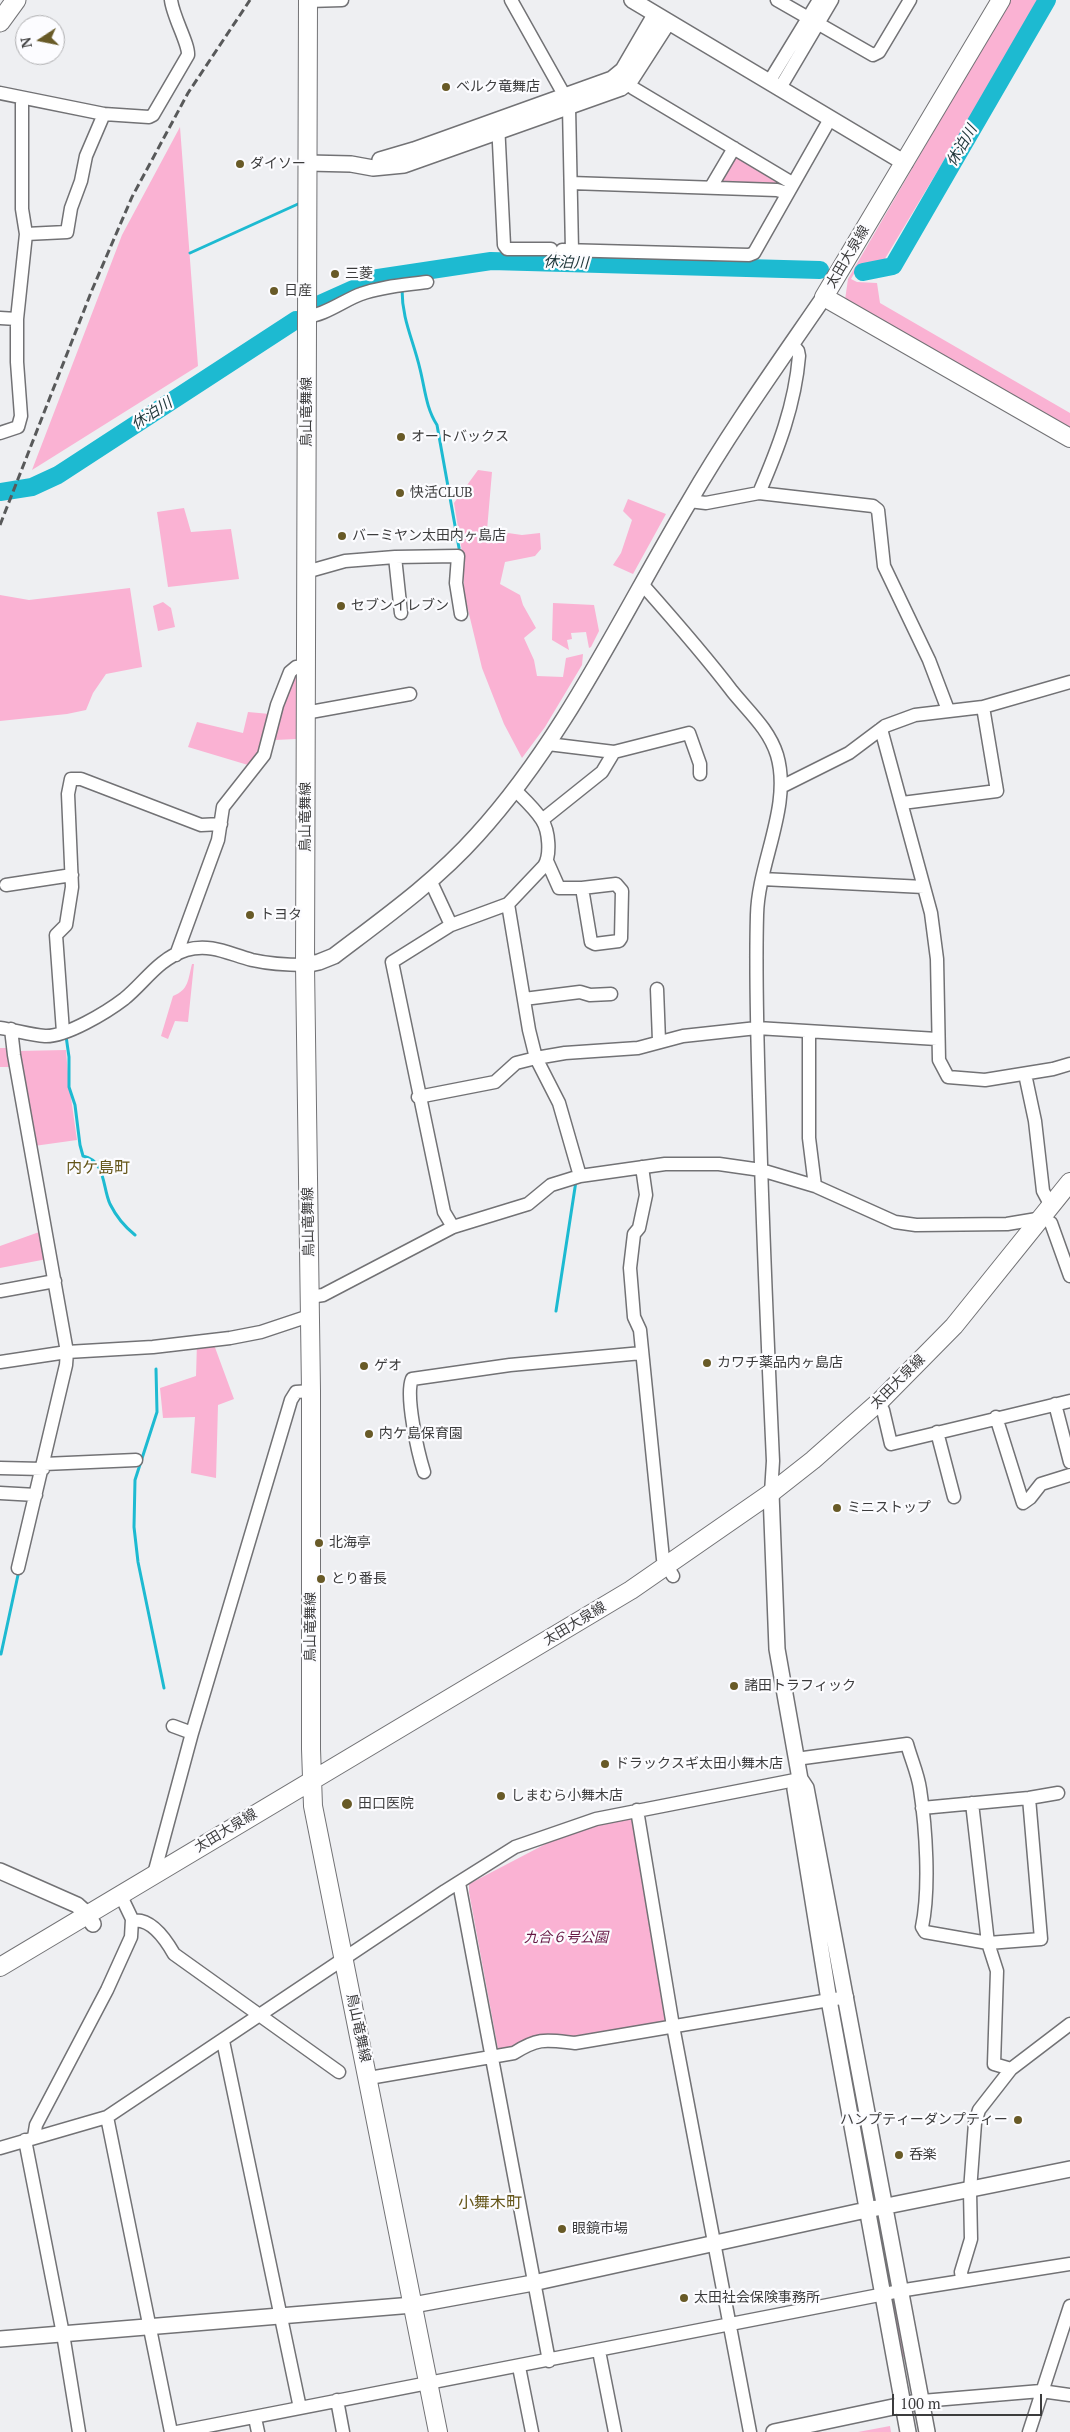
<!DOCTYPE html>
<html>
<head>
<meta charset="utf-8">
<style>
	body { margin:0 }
	#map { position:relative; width:1070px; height:2432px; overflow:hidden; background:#eeeff2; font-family:"PT Serif",serif }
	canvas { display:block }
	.north { position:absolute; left:15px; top:15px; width:50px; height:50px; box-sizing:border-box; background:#fcfcff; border:1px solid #afafb1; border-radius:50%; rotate:259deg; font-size:14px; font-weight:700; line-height:20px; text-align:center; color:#3c3c3d }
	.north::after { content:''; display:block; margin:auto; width:18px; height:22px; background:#685a27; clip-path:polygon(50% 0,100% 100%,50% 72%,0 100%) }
	.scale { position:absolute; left:892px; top:2394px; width:150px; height:22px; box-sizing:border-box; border:2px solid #3c3c3d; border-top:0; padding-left:6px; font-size:15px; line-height:18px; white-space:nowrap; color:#3c3c3d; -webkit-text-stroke:4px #fcfcff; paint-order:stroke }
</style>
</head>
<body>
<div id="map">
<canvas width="1070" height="2432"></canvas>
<div class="north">N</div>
<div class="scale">100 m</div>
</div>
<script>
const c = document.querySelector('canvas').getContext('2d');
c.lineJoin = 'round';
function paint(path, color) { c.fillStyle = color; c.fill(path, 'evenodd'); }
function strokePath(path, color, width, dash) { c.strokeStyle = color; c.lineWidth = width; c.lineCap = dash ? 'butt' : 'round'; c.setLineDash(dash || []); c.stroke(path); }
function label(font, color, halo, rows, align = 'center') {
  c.font = font + ' "PT Serif","Noto Sans JP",serif'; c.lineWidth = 4.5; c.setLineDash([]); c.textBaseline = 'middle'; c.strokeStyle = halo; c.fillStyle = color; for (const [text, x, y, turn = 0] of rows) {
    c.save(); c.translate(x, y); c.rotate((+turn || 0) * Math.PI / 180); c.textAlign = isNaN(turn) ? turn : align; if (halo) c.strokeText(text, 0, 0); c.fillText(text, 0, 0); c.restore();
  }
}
paint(new Path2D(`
	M 1010,0 L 1040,0 L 883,262 L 858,267 L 851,279 L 857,282 L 877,283 L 880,303 L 1070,413 L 1070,429 L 845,300 L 848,279 Z
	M 180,127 L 198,366 L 32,470 L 122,235 Z
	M 734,157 L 738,157 L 782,182 L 781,185 L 724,184 L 720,181 Z
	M 478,470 L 492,472 L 487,530 L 522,535 L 540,533 L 541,549 L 535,556 L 505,562 L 500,584 L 520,595 L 523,605 L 536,628 L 524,638 L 534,660 L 537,676 L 563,677 L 566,658 L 583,654 L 582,665 L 545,727 L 522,758 L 504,724 L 482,668 L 464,593 L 463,558 L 454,503 Z
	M 628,499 L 666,514 L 633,574 L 613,565 L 621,553 L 632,520 L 623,511 Z
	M 184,508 L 191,532 L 231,529 L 239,579 L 168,587 L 157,512 Z
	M 130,588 L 142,667 L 106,674 L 93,693 L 86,710 L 67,714 L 0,721 L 0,595 L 29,600 Z
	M 163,602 L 171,608 L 175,627 L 158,631 L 153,606 Z
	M 553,603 L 594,605 L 599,631 L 591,647 L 589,648 L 586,632 L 571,633 L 572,639 L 567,640 L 569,650 L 552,640 Z
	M 297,672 L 296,739 L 275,740 L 281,703 Z
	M 248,712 L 270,714 C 266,733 265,752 248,765 L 188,747 L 197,722 L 243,733 Z
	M 192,964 L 194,964 L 188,1022 L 175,1021 L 168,1039 L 161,1036 L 173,996 C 189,990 188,979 192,964 Z
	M 0,1048 L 10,1048 L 12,1067 L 0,1067 Z
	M 66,1050 C 68,1081 73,1110 77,1140 L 34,1146 L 18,1051 Z
	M 42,1231 L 47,1259 L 0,1268 L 0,1246 Z
	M 213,1342 L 234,1399 L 218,1405 L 216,1478 L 191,1473 L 195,1417 L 163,1418 L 160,1388 L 196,1376 L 197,1343 Z
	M 628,1818 L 634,1822 L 669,2021 L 498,2049 L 469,1892 L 469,1884 L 557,1838 L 589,1827 Z
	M 836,2015 L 848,2023 L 875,2190 L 870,2191 Z
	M 882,2223 L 895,2284 L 890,2286 L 885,2282 L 877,2225 Z
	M 896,2301 L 911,2356 L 898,2358 L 891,2303 Z
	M 890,2426 L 891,2432 L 858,2432 Z`), '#fab2d3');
strokePath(new Path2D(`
	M 190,253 L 298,204
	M 402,289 C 402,320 413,339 420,369 C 425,389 426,408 437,425 L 459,548
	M 66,1036 L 69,1057 L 69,1087 L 75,1105 L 80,1145 L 83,1156 C 106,1161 102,1186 110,1204 C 116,1216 125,1227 135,1235
	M 556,1311 L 576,1181
	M 156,1369 L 157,1412 L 135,1480 L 134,1527 L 138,1562 L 164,1688
	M 1,1654 L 18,1575`), '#1dbad1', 3);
strokePath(new Path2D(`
	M 863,272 L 893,266 L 1047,0
	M 320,304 L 378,278 L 491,261 L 820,270
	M 0,492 L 32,487 L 58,475 L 296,320`), '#1dbad1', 18);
const minor = new Path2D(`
	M 511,0 L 562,91 L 569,107 L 572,250
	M 777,0 L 873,55 L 879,52 L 910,0
	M 308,1 L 342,0
	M 620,78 L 633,88 L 792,183
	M 769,82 L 819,0
	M 780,88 L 832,0
	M 0,93 L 104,114 L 149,117 L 153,115 L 188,55 C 189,44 173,17 171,0
	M 498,123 L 504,245 L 507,249 L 551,249
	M 571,183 L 777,190 L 787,193
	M 711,187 L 734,148
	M 26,234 L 67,232 L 71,208 L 81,181 L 86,156 L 104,114
	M 562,250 L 749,255 L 754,253 L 830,119
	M 307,316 C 322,317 346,299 361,294 C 383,286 405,285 427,282
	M 0,318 L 17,319
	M 0,433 L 18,427 L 21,416 L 17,362 L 17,319 L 26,234 L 22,209 L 22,98
	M 759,493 C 778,449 795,405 799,356 L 798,351 L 792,344
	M 689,501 L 706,503 L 759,493 L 873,506 L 878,510 L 884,566 L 929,660 L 948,710
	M 395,557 L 458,556 L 456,583 L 461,614
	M 306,572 L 345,561 L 395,557 L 401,613
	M 642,584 C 673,619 704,654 732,691 C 748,711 769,729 777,755 C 792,806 758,863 757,915 C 755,987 758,1059 760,1130 C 763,1241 768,1351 773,1461 L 771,1493
	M 305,713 L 410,694
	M 881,729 L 931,913 L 937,959 L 939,1060 L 948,1077 L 985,1080 L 1053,1069 L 1070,1064
	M 614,752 L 689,733 L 700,764 L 700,774
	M 783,786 L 849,753 L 885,726 L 915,715 L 983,707 L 1070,682
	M 515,790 C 524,799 535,809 542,820 C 549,831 551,855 544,866 L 508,904 L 529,1030 L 536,1058 L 559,1103 L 580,1176
	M 902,803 L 997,791 L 983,707
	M 542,820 L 602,772 L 614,752 L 548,744
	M 547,861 L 559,888 L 582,888 L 616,884 L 622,891 L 621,938 L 619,941 L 595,944 L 591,942 L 582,888
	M 762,879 L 924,887
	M 431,882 L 451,925 L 392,962 L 444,1212 L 453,1227
	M 6,885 L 72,875
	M 451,925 L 508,904
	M 176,955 L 218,840 L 223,807 L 264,755 L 277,705 L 290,672 L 296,667 L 306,666
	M 657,989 L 659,1041
	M 524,999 L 580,992 L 590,995 L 611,994
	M 0,1028 C 15,1030 30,1035 45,1036 C 66,1037 107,1012 124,999 C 145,982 158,959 186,950 C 211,943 229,954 252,960 C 270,964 287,965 305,965
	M 11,1029 L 14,1055 L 67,1352 L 66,1365 L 18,1568
	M 63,1032 L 56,935 L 66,925 L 72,887 L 68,794 L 71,779 L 81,779 L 201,825 L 221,824
	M 809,1032 L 809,1138 L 815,1186
	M 1025,1074 L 1035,1121 L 1043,1191 L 1051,1206
	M 418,1097 L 495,1082 L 516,1063 L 536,1058 L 565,1053 L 638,1048 L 683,1036 L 757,1028 L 937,1039
	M 642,1167 L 646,1195 L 639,1228 L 634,1234 L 630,1268 L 634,1317 L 640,1330 L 663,1559 L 673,1576
	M 1051,1223 L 1070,1276
	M 0,1291 L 55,1281
	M 310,1297 L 323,1295 L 453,1227 L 528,1204 L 551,1185 L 580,1176 L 665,1164 L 719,1164 L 761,1170 L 815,1186 L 895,1222 L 916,1225 L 1007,1224 L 1043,1218
	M 0,1362 L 67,1352 L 153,1347 L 230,1338 L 261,1332 L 309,1316
	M 1055,1404 L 1070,1462
	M 883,1410 L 891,1444 L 1070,1401
	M 996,1417 L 1023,1503 L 1030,1498 L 1041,1484 L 1070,1475
	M 937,1432 L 954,1497
	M 44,1464 L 136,1460
	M 0,1468 L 43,1469
	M 424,1472 C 418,1453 405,1396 412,1379 L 510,1365 L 642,1353
	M 0,1493 L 36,1495
	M 173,1726 L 192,1733
	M 796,1759 L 907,1744 C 911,1759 918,1774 920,1789 C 926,1828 930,1889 922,1927 L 925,1932 L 988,1943 L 1041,1939 L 1029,1798
	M 972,1803 L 988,1943 L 997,1971 L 994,2064 L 1011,2069
	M 922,1808 L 1029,1798 L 1058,1793
	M 637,1810 L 673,2026 L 750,2432
	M 154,1874 L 192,1733 L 291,1400 L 296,1392 L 311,1391
	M 459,1883 L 549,2361
	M 132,1921 C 151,1917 166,1940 174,1954 L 339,2072
	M 223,2041 L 300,2408
	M 369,2078 L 514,2053 C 539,2037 547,2040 575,2043 L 847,1997
	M 107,2117 L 171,2432
	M 34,2137 L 36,2125 L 107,1990 L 131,1937 L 132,1919 L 120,1894
	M 25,2140 L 63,2334 L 79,2432
	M 0,2148 L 107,2117 L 445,1891 L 515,1847 L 596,1819 L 800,1779
	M 962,2279 L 961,2272 L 971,2239 L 970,2191 L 975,2123 L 979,2110 L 1011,2069 L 1070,2024
	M 599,2351 L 615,2432
	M 519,2367 L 532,2432
	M 337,2400 L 343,2432
	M 922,2401 L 1041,2391 L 1070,2395
	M 255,2418 L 258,2432
	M 177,2432 L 905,2290 L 1070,2264
	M 1029,2432 L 1070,2306`);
const tertiary = new Path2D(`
	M 632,0 L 905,163
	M 380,160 L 414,150 L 612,79 L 623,70 L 655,15
	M 308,163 L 351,164 L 373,168 L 404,165 L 621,88 L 630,81 L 668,22
	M 305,965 L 319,962 L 334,956 C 384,918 435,882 477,835 C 566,737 622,614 689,502 C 730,431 778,364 824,297
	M 771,1493 L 777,1649 L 800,1779 L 806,1788 L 927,2432
	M 800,1779 L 795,1789 L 829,2000 L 908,2432
	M 0,1871 L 77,1905 L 87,1914 L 93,1924
	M 0,2339 L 413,2305 L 533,2283 L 857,2212 L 1070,2169
	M 774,2432 L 912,2403`);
const secondary = new Path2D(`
	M 308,0 L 305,965 L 311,1391 L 311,1749 L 313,1806 L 438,2432
	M 1001,0 L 824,297 L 1070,438
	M 0,1967 L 631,1590 L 771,1493 L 813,1460 L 881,1400 L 954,1326 L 1070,1182`);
const primary = new Path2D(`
	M 0,22 L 16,0`);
strokePath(minor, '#727275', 15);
strokePath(tertiary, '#727275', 18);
strokePath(secondary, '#727275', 20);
strokePath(primary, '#727275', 21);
strokePath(minor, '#fff', 12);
strokePath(tertiary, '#fff', 15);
strokePath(secondary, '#fff', 18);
strokePath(primary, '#fff', 19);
strokePath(new Path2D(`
	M 0,525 L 92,290 L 132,197 L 188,93 L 250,0`), '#58595a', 3, [8, 4]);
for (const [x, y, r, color] of [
	[446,87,5,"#685a27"],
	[240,164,5,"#685a27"],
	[335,274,5,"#685a27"],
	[274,291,5,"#685a27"],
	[401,437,5,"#685a27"],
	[400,493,5,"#685a27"],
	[342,536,5,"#685a27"],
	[341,606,5,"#685a27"],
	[250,915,5,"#685a27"],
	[707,1363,5,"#685a27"],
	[364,1366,5,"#685a27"],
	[369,1434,5,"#685a27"],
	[837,1508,5,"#685a27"],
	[319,1543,5,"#685a27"],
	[321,1579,5,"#685a27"],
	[734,1686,5,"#685a27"],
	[605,1764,5,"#685a27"],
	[501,1796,5,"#685a27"],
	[347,1804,6,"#685a27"],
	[1018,2120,5,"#685a27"],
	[899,2155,5,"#685a27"],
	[562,2229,5,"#685a27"],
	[684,2298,5,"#685a27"]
]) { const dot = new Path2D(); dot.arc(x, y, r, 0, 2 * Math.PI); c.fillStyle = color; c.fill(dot); strokePath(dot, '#fcfcff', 2); }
label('14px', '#3c3c3d', '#fcfcff', [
	["ベルク竜舞店",456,87],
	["ダイソー",250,164],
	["三菱",345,274],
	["日産",284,291],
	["オートバックス",411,437],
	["快活CLUB",410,493],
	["バーミヤン太田内ヶ島店",352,536],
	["セブンイレブン",351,606],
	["トヨタ",260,915],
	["カワチ薬品内ヶ島店",717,1363],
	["ゲオ",374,1366],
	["内ケ島保育園",379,1434],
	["ミニストップ",847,1508],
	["北海亭",329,1543],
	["とり番長",331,1579],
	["諸田トラフィック",744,1686],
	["ドラックスギ太田小舞木店",615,1764],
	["しまむら小舞木店",511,1796],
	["田口医院",358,1804],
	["ハンプティーダンプティー",1008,2120,"right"],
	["呑楽",909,2155],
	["眼鏡市場",572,2229],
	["太田社会保険事務所",694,2298]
], 'left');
label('14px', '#3c3c3d', '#fcfcff', [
	["太田大泉線",848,257,-59],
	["鳥山竜舞線",307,412,-90],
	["鳥山竜舞線",306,817,-90],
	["鳥山竜舞線",309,1222,-91],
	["太田大泉線",898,1382,-45],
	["太田大泉線",575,1624,-31],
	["鳥山竜舞線",311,1627,-90],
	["太田大泉線",226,1831,-31],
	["鳥山竜舞線",358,2028,78]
]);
label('italic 14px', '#651643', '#fcfcff', [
	["九合６号公園",566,1938]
]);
label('italic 15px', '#1d3539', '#fcfcff', [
	["休泊川",962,146,-60],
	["休泊川",566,263,2],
	["休泊川",152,414,-33]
]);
label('16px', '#645519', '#fcfcff', [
	["内ケ島町",98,1168],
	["小舞木町",490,2203]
]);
</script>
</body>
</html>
